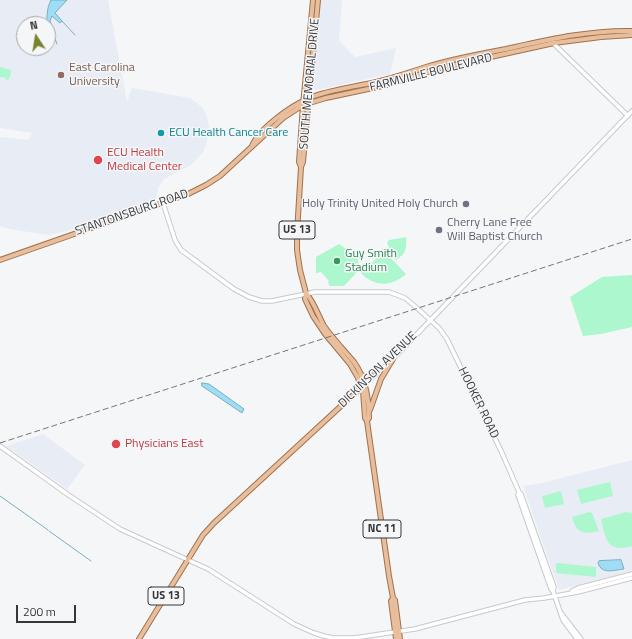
<!DOCTYPE html>
<html>
<head>
<meta charset="utf-8">
<style>
	body { margin:0 }
	#map { position:relative; width:632px; height:639px; overflow:hidden; background:#f5f6f8; font-family:"Titillium Web",sans-serif }
	canvas { display:block }
	.north { position:absolute; left:16px; top:16px; width:40px; height:40px; box-sizing:border-box; background:#f5f6f8; border:1px solid #a9aaab; border-radius:50%; rotate:348deg; font-size:11px; font-weight:700; line-height:16px; text-align:center; color:#373738 }
	.north::after { content:''; display:block; margin:auto; width:14px; height:18px; background:#7a822e; clip-path:polygon(50% 0,100% 100%,50% 72%,0 100%) }
	.scale { position:absolute; left:16px; top:605px; width:60px; height:18px; box-sizing:border-box; border:2px solid #373738; border-top:0; padding-left:5px; font-size:12px; line-height:14px; white-space:nowrap; color:#373738; -webkit-text-stroke:3px #f5f6f8; paint-order:stroke }
</style>
</head>
<body>
<div id="map">
<canvas width="632" height="639"></canvas>
<div class="north">N</div>
<div class="scale">200 m</div>
</div>
<script>
const c = document.querySelector('canvas').getContext('2d');
c.lineJoin = 'round';
function paint(path, color) { c.fillStyle = color; c.fill(path, 'evenodd'); }
function strokePath(path, color, width, dash) { c.strokeStyle = color; c.lineWidth = width; c.lineCap = dash ? 'butt' : 'round'; c.setLineDash(dash || []); c.stroke(path); }
function label(font, color, halo, rows, align = 'center') {
  c.font = font + ' "Titillium Web",sans-serif'; c.lineWidth = 3; c.setLineDash([]); c.textBaseline = 'middle'; c.strokeStyle = halo; c.fillStyle = color; for (const [text, x, y, turn = 0] of rows) {
    c.save(); c.translate(x, y); c.rotate((+turn || 0) * Math.PI / 180); c.textAlign = isNaN(turn) ? turn : align; if (halo) c.strokeText(text, 0, 0); c.fillText(text, 0, 0); c.restore();
  }
}
paint(new Path2D(`
	M 0,0 L 108,0 L 127,102 L 132,88 L 190,98 L 203,108 L 207,117 L 209,127 L 207,142 L 203,152 L 191,165 L 164,179 L 158,188 L 156,201 L 77,229 L 49,235 L 9,229 L 0,226 L 0,137 L 28,140 L 32,133 L 0,128 ZM 24,24 L 48,24 L 48,48 L 24,48 Z
	M 320,0 L 342,0 L 339,41 L 355,57 L 396,48 L 390,74 L 316,90 L 314,89 L 313,84 Z
	M 43,434 L 85,465 L 67,489 L 6,446 Z
	M 632,460 L 632,571 L 559,590 L 523,486 L 542,483 Z`), '#e8ecf5');
paint(new Path2D(`
	M 0,67 L 11,70 C 11,74 10,79 6,81 L 6,78 L 0,77 Z
	M 406,237 C 407,248 406,255 395,260 L 387,243 L 389,240 Z
	M 339,244 L 357,257 L 360,269 L 344,286 L 330,286 L 328,283 L 329,281 L 321,272 L 316,273 L 316,257 Z
	M 382,253 L 386,253 L 406,274 C 392,287 374,287 361,273 Z
	M 632,275 L 632,327 L 601,334 L 583,336 L 570,297 L 602,277 Z
	M 610,482 L 613,496 L 581,504 L 577,490 Z
	M 561,491 L 564,504 L 545,508 L 542,496 Z
	M 589,512 L 592,513 L 599,531 C 584,535 576,533 572,517 Z
	M 626,512 L 632,513 L 632,546 C 607,553 606,540 601,519 Z
	M 558,563 L 596,567 L 596,577 L 556,573 L 556,564 Z`), '#acf7cd');
const water = new Path2D(`
	M 51,0 L 67,0 L 55,13 L 62,21 L 60,23 L 52,16 L 50,21 L 53,30 L 51,31 L 50,27 L 48,29 L 48,24 L 46,24 C 48,14 46,10 51,0 Z
	M 202,383 L 209,384 L 244,409 L 242,413 L 202,386 Z
	M 621,560 L 624,569 C 614,570 602,575 598,563 L 599,561 Z`);
paint(water, '#9eddf6');
strokePath(water, '#7fabbd', 1);
strokePath(new Path2D(`
	M 62,21 L 75,35
	M 52,31 L 57,44
	M 0,496 L 48,530
	M 49,531 L 91,561`), '#7fabbd', 1);
const secondary = new Path2D(`
	M 553,43 L 628,116
	M 163,203 L 175,240 L 181,250 L 234,289 L 249,297 L 262,301 L 272,301 L 315,292 L 389,292 L 405,298 L 417,308 L 439,328 L 447,339 L 502,453 L 519,492 L 521,494 L 554,587 L 553,591
	M 365,384 L 393,359 L 632,111
	M 0,446 L 70,496 L 120,529 L 208,569 L 294,624 L 314,633 L 324,636 L 333,638 L 354,638 L 415,629 L 525,600 L 544,598 L 578,592 L 632,578
	M 519,492 L 518,495 L 551,589 L 553,591 L 563,620 L 577,639
	M 572,591 L 578,588 L 632,574
	M 561,613 L 581,639`);
const primary = new Path2D(`
	M 318,0 L 303,162 L 301,167 L 297,233 L 297,250 L 300,270 L 306,293 L 305,299 L 313,316 L 325,334 L 350,364 L 357,376 L 363,391 L 365,418 L 367,421 L 389,576 L 393,598 L 395,600 L 400,639
	M 252,146 C 259,128 291,106 309,98 C 331,89 356,87 380,81 C 395,77 411,72 426,67 C 452,59 479,54 506,49 C 547,40 589,30 632,31
	M 301,167 L 299,162 L 303,105 L 313,0
	M 0,260 L 188,194 L 206,185 L 220,176 L 283,118 L 303,105 L 326,98 L 387,85 L 441,68 L 554,43 L 601,37 L 632,35
	M 306,293 C 314,302 318,315 324,326 C 333,339 344,350 354,362 C 366,379 369,398 369,418 L 367,421
	M 361,375 L 368,377 L 375,375
	M 370,410 L 381,379 L 393,359
	M 393,598 L 391,601 L 396,639
	M 139,639 L 203,535 L 214,523 L 365,384`);
strokePath(secondary, '#c8c9cb', 5.5);
strokePath(primary, '#a0724e', 6);
strokePath(secondary, '#fff', 3.5);
strokePath(primary, '#e8be9c', 4);
strokePath(new Path2D(`
	M 0,443 L 632,239`), '#757577', 1, [6, 3]);
for (const [x, y, r, color] of [
	[61,75,4,"#8d6e63"],
	[161,133,4,"#0f9aa8"],
	[98,160,5,"#e0444e"],
	[466,204,4,"#6b7280"],
	[439,230,4,"#6b7280"],
	[337,261,4,"#2e9e5b"],
	[116,444,5,"#e0444e"]
]) { const dot = new Path2D(); dot.arc(x, y, r, 0, 2 * Math.PI); c.fillStyle = color; c.fill(dot); strokePath(dot, '#f5f6f8', 1.5); }
for (const [x, y, w] of [
	[297,230,36],
	[382,529,38],
	[166,596,36]
]) { const box = new Path2D(); box.roundRect(x - w / 2, y - 9, w, 18, 3); c.fillStyle = '#f5f6f8'; c.fill(box); strokePath(box, '#373738', 1); }
label('bold 11px', '#373738', null, [
	["US 13",297,230],
	["NC 11",382,529],
	["US 13",166,596]
]);
label('12px', '#785e54', '#f5f6f8', [
	["East Carolina",69,68],
	["University",69,82]
], 'left');
label('12px', '#373738', '#f5f6f8', [
	["FARMVILLE BOULEVARD",431,73,-14],
	["SOUTH MEMORIAL DRIVE",310,84,-85],
	["STANTONSBURG ROAD",132,213,-19],
	["DICKINSON AVENUE",378,370,-44],
	["HOOKER ROAD",478,403,64]
]);
label('12px', '#0d838f', '#f5f6f8', [
	["ECU Health Cancer Care",169,133]
], 'left');
label('12px', '#be3a42', '#f5f6f8', [
	["ECU Health",107,153],
	["Medical Center",107,167],
	["Physicians East",125,444]
], 'left');
label('12px', '#5b616d', '#f5f6f8', [
	["Holy Trinity United Holy Church",458,204],
	["Cherry Lane Free",447,223,"left"],
	["Will Baptist Church",447,237,"left"]
], 'right');
label('12px', '#27864d', '#f5f6f8', [
	["Guy Smith",345,254],
	["Stadium",345,268]
], 'left');
</script>
</body>
</html>
